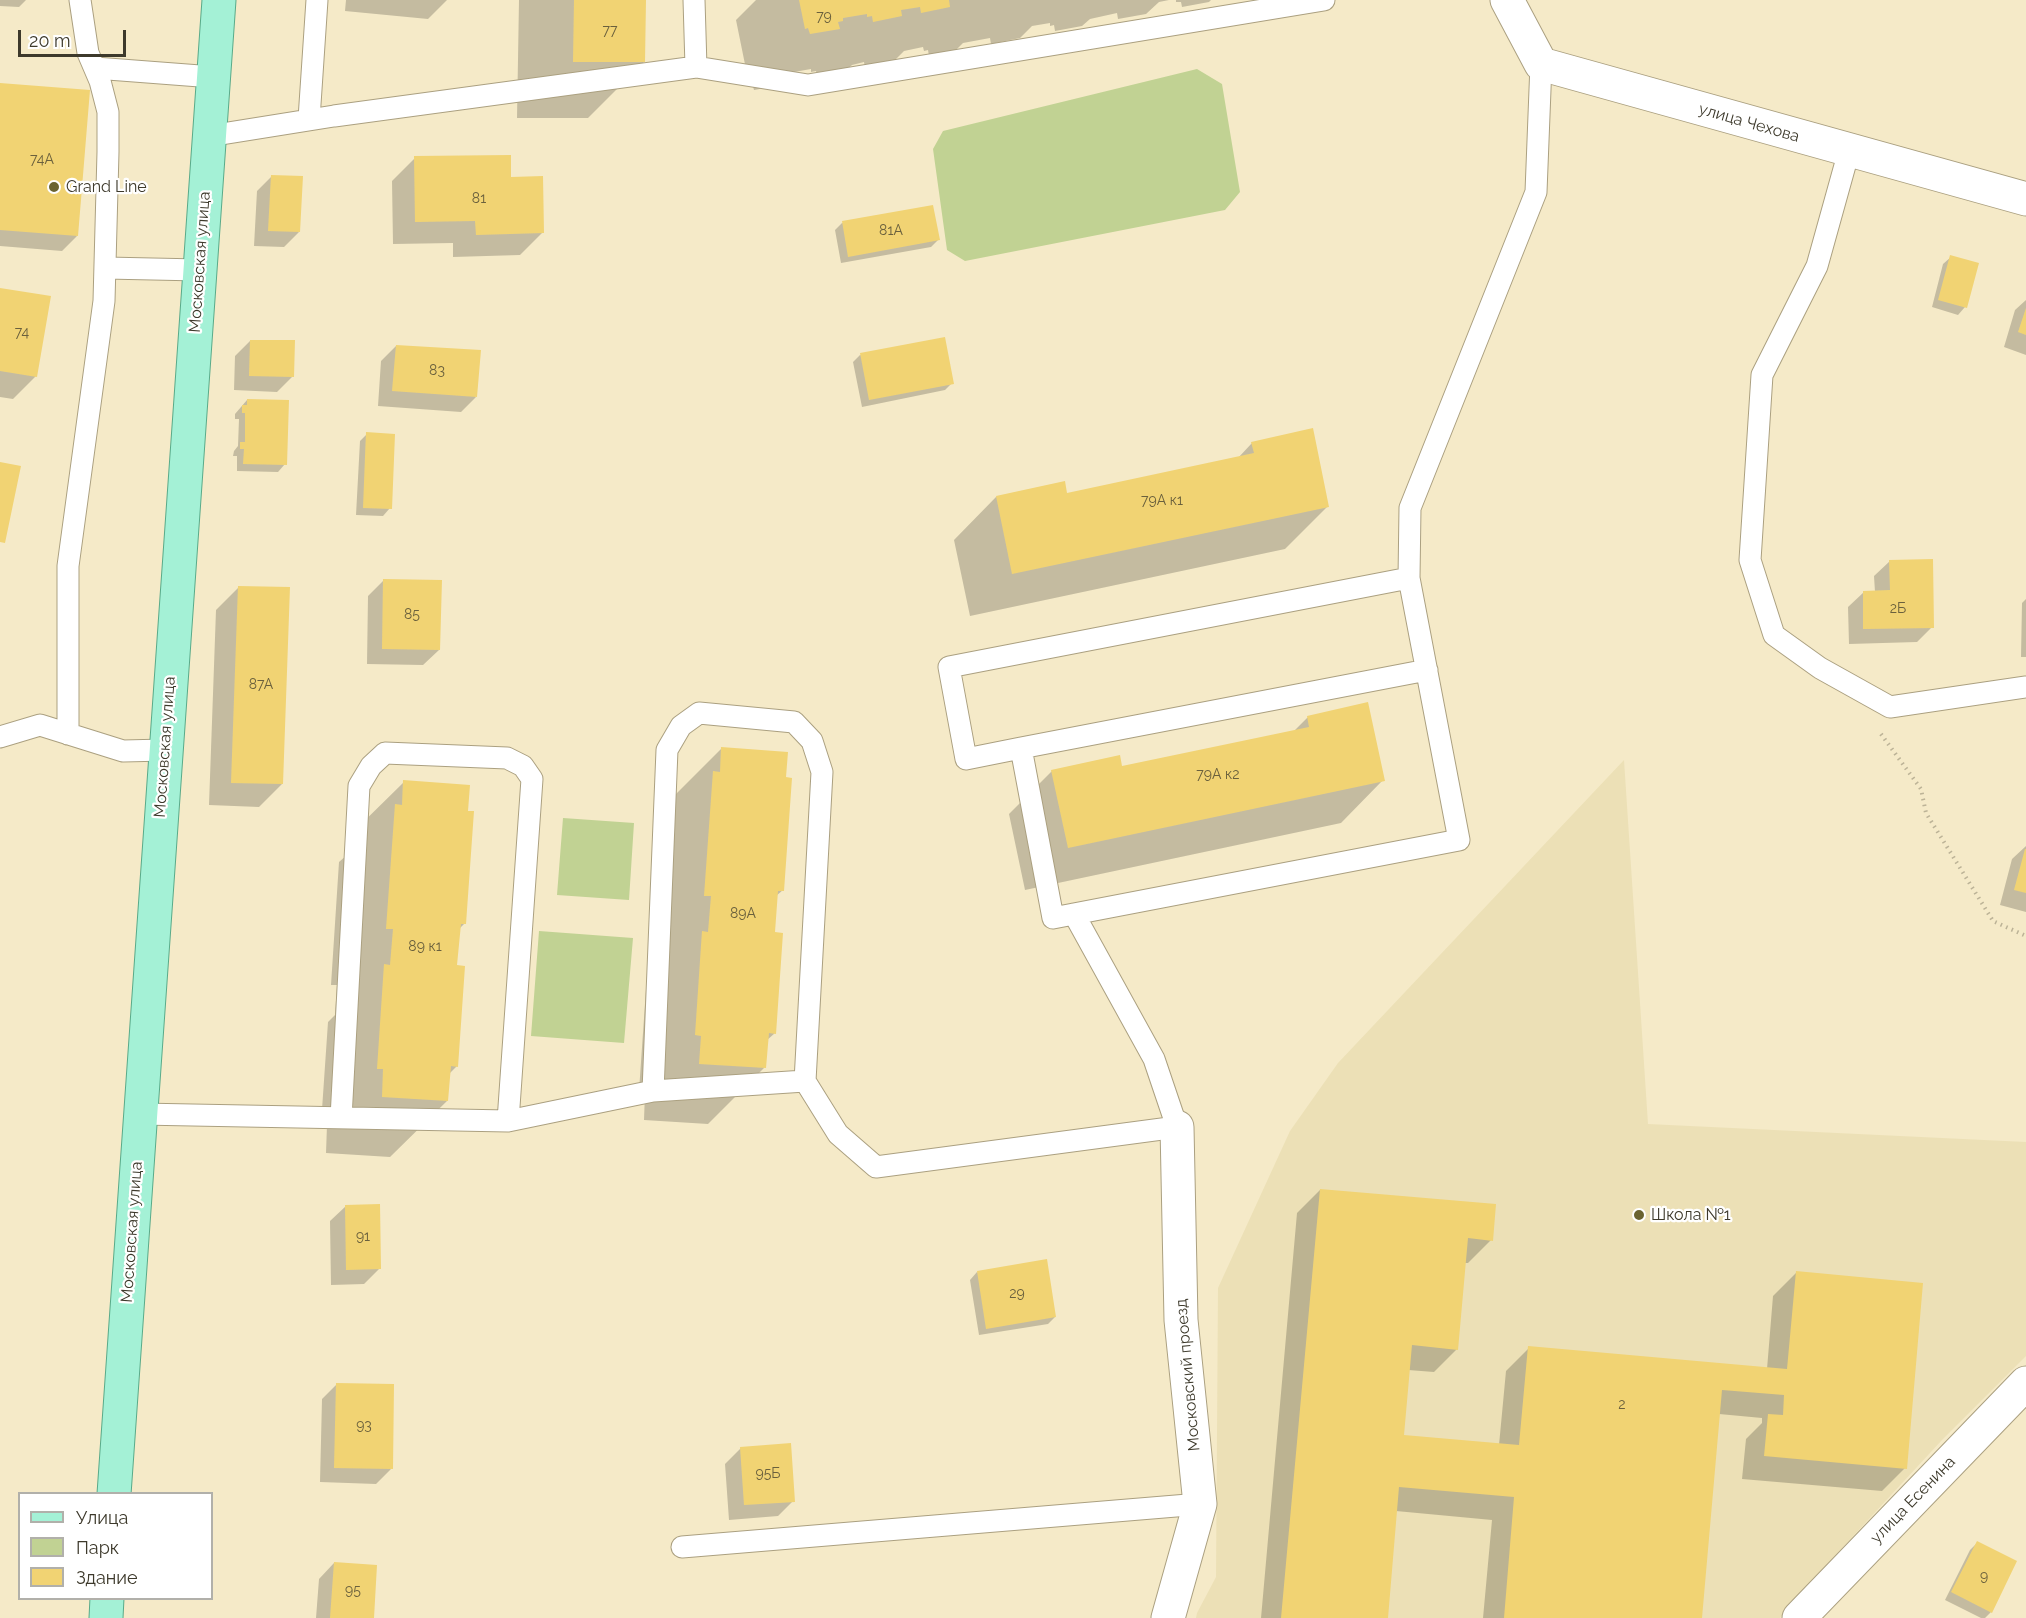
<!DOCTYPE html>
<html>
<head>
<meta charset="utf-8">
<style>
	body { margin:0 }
	#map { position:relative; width:2026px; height:1618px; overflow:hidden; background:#f5eac8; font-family:Raleway,sans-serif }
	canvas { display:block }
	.legend { position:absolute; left:18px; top:1492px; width:195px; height:108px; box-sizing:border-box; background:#fff; border:2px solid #b1b0aa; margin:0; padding:8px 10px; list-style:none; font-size:18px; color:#3d392b }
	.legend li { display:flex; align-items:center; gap:12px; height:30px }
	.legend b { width:30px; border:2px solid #b1b0aa }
	.scale { position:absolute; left:18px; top:30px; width:108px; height:27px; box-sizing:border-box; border:3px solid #3d392b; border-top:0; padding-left:8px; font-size:18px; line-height:21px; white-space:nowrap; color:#3d392b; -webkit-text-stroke:4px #fff; paint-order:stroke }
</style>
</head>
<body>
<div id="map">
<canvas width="2026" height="1618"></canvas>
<ul class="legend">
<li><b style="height:8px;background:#a4f1d6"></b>Улица</li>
<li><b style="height:16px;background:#c1d293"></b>Парк</li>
<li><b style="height:16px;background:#f1d373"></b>Здание</li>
</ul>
<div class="scale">20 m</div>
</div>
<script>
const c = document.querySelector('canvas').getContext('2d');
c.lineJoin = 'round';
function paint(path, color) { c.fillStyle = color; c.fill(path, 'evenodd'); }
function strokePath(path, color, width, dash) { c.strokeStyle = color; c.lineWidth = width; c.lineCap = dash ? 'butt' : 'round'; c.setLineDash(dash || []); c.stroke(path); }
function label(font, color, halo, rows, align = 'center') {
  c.font = font + ' Raleway,sans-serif'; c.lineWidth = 4.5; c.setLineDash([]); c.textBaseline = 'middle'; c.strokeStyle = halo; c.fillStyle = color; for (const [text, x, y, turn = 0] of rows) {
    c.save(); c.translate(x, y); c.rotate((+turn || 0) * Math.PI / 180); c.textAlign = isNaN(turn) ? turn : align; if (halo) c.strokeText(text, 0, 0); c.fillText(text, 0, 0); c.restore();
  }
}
paint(new Path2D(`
	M 1624,760 L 1648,1124 L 2026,1142 L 2026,1356 L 1942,1440 L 1818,1574 L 1780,1618 L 1196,1618 L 1197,1613 L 1216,1577 L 1218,1288 L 1290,1131 L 1338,1063 Z`), '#ece0b6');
paint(new Path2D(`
	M 1197,69 L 1222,84 L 1240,192 L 1225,210 L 965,261 L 947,250 L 933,149 L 943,131 Z
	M 563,818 L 634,823 L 629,900 L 557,895 Z
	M 539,931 L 633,938 L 624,1043 L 531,1036 Z`), '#c1d293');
paint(new Path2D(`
	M 0,0 L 26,0 L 19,7 L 0,6 Z
	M 346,0 L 447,0 L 428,19 L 345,11 Z
	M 519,0 L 644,0 L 644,62 L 588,118 L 517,118 Z
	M 756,0 L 1169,0 L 1159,2 L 1146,14 L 1118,19 L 1117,13 L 1090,19 L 1082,26 L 1055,31 L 1054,25 L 1050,26 L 1050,23 L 1032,26 L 1020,38 L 991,44 L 990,38 L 963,43 L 955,51 L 929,56 L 928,50 L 924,51 L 923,47 L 904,51 L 892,63 L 865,68 L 864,62 L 852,65 L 844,72 L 817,78 L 816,71 L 811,72 L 811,69 L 794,72 L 782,85 L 754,90 L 752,83 L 749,84 L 736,20 Z
	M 1176,0 L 1211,0 L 1209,2 L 1182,7 L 1181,2 L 1176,2 Z
	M 0,84 L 77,236 L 62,251 L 0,246 Z
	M 415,158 L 510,179 L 543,232 L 520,255 L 453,257 L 453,243 L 393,244 L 392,181 Z
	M 272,176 L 299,232 L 284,247 L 254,246 L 257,191 Z
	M 842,223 L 938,240 L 931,247 L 841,263 L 835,230 Z
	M 1951,257 L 1965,307 L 1958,315 L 1932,307 L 1943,264 Z
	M 0,289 L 36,376 L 13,399 L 0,397 Z
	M 2026,300 L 2026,355 L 2004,347 L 2015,310 Z
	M 250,341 L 293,376 L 277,392 L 234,390 L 235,356 Z
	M 396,346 L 476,397 L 461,412 L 378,406 L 381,361 Z
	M 860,355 L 952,383 L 945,390 L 862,407 L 853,362 Z
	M 247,400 L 285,464 L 278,472 L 237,471 L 237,456 L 233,456 L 234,451 L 238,446 L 239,419 L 235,419 L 235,414 Z
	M 367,434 L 390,508 L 383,516 L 356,515 L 360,441 Z
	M 1252,443 L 1328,506 L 1285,549 L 970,616 L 954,540 L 996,497 L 1064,483 L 1066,494 L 1238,458 Z
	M 1890,561 L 1932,627 L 1917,642 L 1849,644 L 1848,607 L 1864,592 L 1875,592 L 1874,576 Z
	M 383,581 L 439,650 L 423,665 L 367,664 L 368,596 Z
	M 239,587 L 282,784 L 259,807 L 209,805 L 216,610 Z
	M 2026,599 L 2026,657 L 2021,657 L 2022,603 Z
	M 1308,717 L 1383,780 L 1341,823 L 1025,890 L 1009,814 L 1052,771 L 1121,768 L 1294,731 Z
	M 722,748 L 783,890 L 776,896 L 774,933 L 775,1033 L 766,1041 L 765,1067 L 708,1124 L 644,1120 L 645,1092 L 639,1091 L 646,989 L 653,982 L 665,805 Z
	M 404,782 L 466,812 L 465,923 L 459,929 L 456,966 L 457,1066 L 449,1074 L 447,1101 L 390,1157 L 326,1153 L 327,1125 L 321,1124 L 328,1022 L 335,1015 L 337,985 L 331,985 L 339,862 L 347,855 L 347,838 Z
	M 2026,846 L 2026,912 L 2000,905 L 2012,859 Z
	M 1320,1190 L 1491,1240 L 1468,1263 L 1464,1263 L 1457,1349 L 1434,1372 L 1408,1370 L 1402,1436 L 1499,1445 L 1506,1371 L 1529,1348 L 1767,1369 L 1773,1296 L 1796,1273 L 1905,1468 L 1882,1491 L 1742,1479 L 1746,1439 L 1762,1423 L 1762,1418 L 1719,1414 L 1700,1618 L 1483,1618 L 1492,1520 L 1396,1511 L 1386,1618 L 1261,1618 L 1297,1213 Z
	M 346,1206 L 379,1269 L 364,1284 L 331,1285 L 330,1221 Z
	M 977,1272 L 1055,1317 L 1048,1324 L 979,1335 L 970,1280 Z
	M 337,1384 L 391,1469 L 376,1484 L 320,1482 L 322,1399 Z
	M 741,1448 L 793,1501 L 778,1516 L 729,1520 L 725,1464 Z
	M 1977,1543 L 1991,1612 L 1985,1618 L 1981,1618 L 1945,1600 L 1970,1550 Z
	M 334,1563 L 372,1618 L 316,1618 L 319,1579 Z`), '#0003');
paint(new Path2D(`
	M 574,0 L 646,0 L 645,62 L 573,62 Z
	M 799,0 L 949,0 L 950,7 L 921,13 L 920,7 L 901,10 L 902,16 L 873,22 L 872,16 L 867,17 L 867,14 L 843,18 L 843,21 L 838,22 L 840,29 L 810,34 L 808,28 L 805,29 Z
	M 0,83 L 90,90 L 78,236 L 0,230 Z
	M 511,155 L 511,177 L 543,176 L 544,233 L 476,235 L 475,221 L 415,222 L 414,156 Z
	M 271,175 L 303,176 L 300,232 L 268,231 Z
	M 933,205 L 940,240 L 848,257 L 842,221 Z
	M 1950,255 L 1979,263 L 1967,308 L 1938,300 Z
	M 0,288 L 51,296 L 37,377 L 0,371 Z
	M 2026,308 L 2026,335 L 2018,332 Z
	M 945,337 L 954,384 L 869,400 L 860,353 Z
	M 250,340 L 295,340 L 294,377 L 249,376 Z
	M 396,345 L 481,350 L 477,397 L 392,391 Z
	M 247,399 L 289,400 L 287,465 L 243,464 L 244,449 L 240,449 L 240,442 L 245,442 L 245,413 L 242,413 L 242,405 L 247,405 Z
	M 1313,428 L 1329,507 L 1012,574 L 996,496 L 1065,481 L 1067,493 L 1254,453 L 1251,442 Z
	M 366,432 L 395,434 L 392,509 L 363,508 Z
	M 0,462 L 21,466 L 5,543 L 0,542 Z
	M 1933,559 L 1934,628 L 1863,629 L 1863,591 L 1890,590 L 1889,560 Z
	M 383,579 L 442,580 L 440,650 L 382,649 Z
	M 238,586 L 290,587 L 283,784 L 231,783 Z
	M 1368,702 L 1385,781 L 1068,848 L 1051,770 L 1120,755 L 1122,766 L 1309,727 L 1307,716 Z
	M 721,747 L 788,752 L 786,777 L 792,778 L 784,891 L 778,891 L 775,932 L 783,933 L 776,1034 L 769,1033 L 766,1068 L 699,1064 L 701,1036 L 695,1035 L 702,931 L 708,932 L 711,896 L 704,896 L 713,771 L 720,772 Z
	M 403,780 L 470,785 L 468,811 L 474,811 L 466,924 L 461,924 L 457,965 L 465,966 L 458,1067 L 451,1066 L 448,1101 L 382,1097 L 383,1069 L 377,1069 L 384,964 L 390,965 L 393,929 L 386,929 L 395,804 L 402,805 Z
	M 2025,849 L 2026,849 L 2026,893 L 2014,890 Z
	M 1320,1189 L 1496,1204 L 1493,1241 L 1468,1238 L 1458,1350 L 1412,1345 L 1404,1435 L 1519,1445 L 1528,1346 L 1787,1369 L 1796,1271 L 1923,1283 L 1907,1469 L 1764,1456 L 1768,1414 L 1783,1415 L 1784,1395 L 1722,1390 L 1702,1618 L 1504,1618 L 1514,1497 L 1399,1487 L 1388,1618 L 1281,1618 Z
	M 380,1204 L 381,1269 L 346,1270 L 345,1205 Z
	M 1047,1259 L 1056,1317 L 986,1329 L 977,1271 Z
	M 336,1383 L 394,1384 L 393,1469 L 334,1468 Z
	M 791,1443 L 795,1502 L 744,1505 L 740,1447 Z
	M 1977,1541 L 2017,1561 L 1992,1613 L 1951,1592 Z
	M 334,1562 L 377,1565 L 374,1618 L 330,1618 Z`), '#f1d373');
const service = new Path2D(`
	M 694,0 L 696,67 L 808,85 L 1324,0
	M 95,68 L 213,77
	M 309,119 L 317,0
	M 209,136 L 334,116 L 696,67
	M 1849,151 L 1817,266 L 1762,375 L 1750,560 L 1774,635 L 1820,668 L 1890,707 L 2026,687
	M 106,268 L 199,270
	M 1427,670 L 1021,748 L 1053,918 L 1459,840 L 1409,578 L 1410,508 L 1536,192 L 1541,64
	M 68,734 L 68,566 L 104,301 L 108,152 L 108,112 L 100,81 L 88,53 L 80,0
	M 0,737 L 40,725 L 123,751 L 165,750
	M 1021,748 L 966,759 L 949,667 L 1409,578
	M 653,1091 L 667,750 L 681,726 L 699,713 L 794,722 L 812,741 L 822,772 L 805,1081
	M 140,1114 L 508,1121 L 653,1091 L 805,1081 L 838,1134 L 876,1167 L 1177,1127 L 1154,1059 L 1074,914
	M 341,1118 L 359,786 L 371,766 L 385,753 L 507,758 L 523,766 L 532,779 L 508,1121
	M 682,1547 L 1200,1504`);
const minor = new Path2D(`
	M 1507,0 L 1541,64 L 2026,199
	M 1168,1618 L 1200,1504 L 1181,1320 L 1177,1127
	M 1799,1618 L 2026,1383`);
const primary = new Path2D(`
	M 114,1494 L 219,0
	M 106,1618 L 107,1598`);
strokePath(service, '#aba080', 23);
strokePath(minor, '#aba080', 35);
strokePath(primary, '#59aa89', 35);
strokePath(new Path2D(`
	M 1881,734 L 1921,789 L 1926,813 L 1993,921 L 2026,936`), '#bcb397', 4, [1.5, 4.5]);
strokePath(service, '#fff', 21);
strokePath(minor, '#fff', 33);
strokePath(primary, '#a4f1d6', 33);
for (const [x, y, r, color] of [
	[54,187,6,"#6a6330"],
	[1639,1215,6,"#6a6330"]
]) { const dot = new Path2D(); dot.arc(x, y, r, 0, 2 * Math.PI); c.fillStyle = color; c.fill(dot); strokePath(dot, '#fff', 2); }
label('14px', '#6a603d', null, [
	["79",824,17],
	["77",610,31],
	["74А",42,160],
	["81",479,199],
	["81А",891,231],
	["74",22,333],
	["83",437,371],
	["79А к1",1162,501],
	["2Б",1898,609],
	["85",412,615],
	["87А",261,685],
	["79А к2",1218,775],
	["89А",743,914],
	["89 к1",425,947],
	["91",363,1237],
	["29",1017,1294],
	["2",1622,1405],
	["93",364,1426],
	["95Б",768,1474],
	["9",1984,1577],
	["95",353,1591]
]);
label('16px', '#3d392b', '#fff', [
	["улица Чехова",1749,123,16],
	["Московская улица",200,262,-86],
	["Московская улица",165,747,-86],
	["Московская улица",132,1232,-86],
	["Московский проезд",1188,1375,-95],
	["улица Есенина",1913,1500,-46]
]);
label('16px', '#3d392b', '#fff', [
	["Grand Line",66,187],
	["Школа №1",1651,1215]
], 'left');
</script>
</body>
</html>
